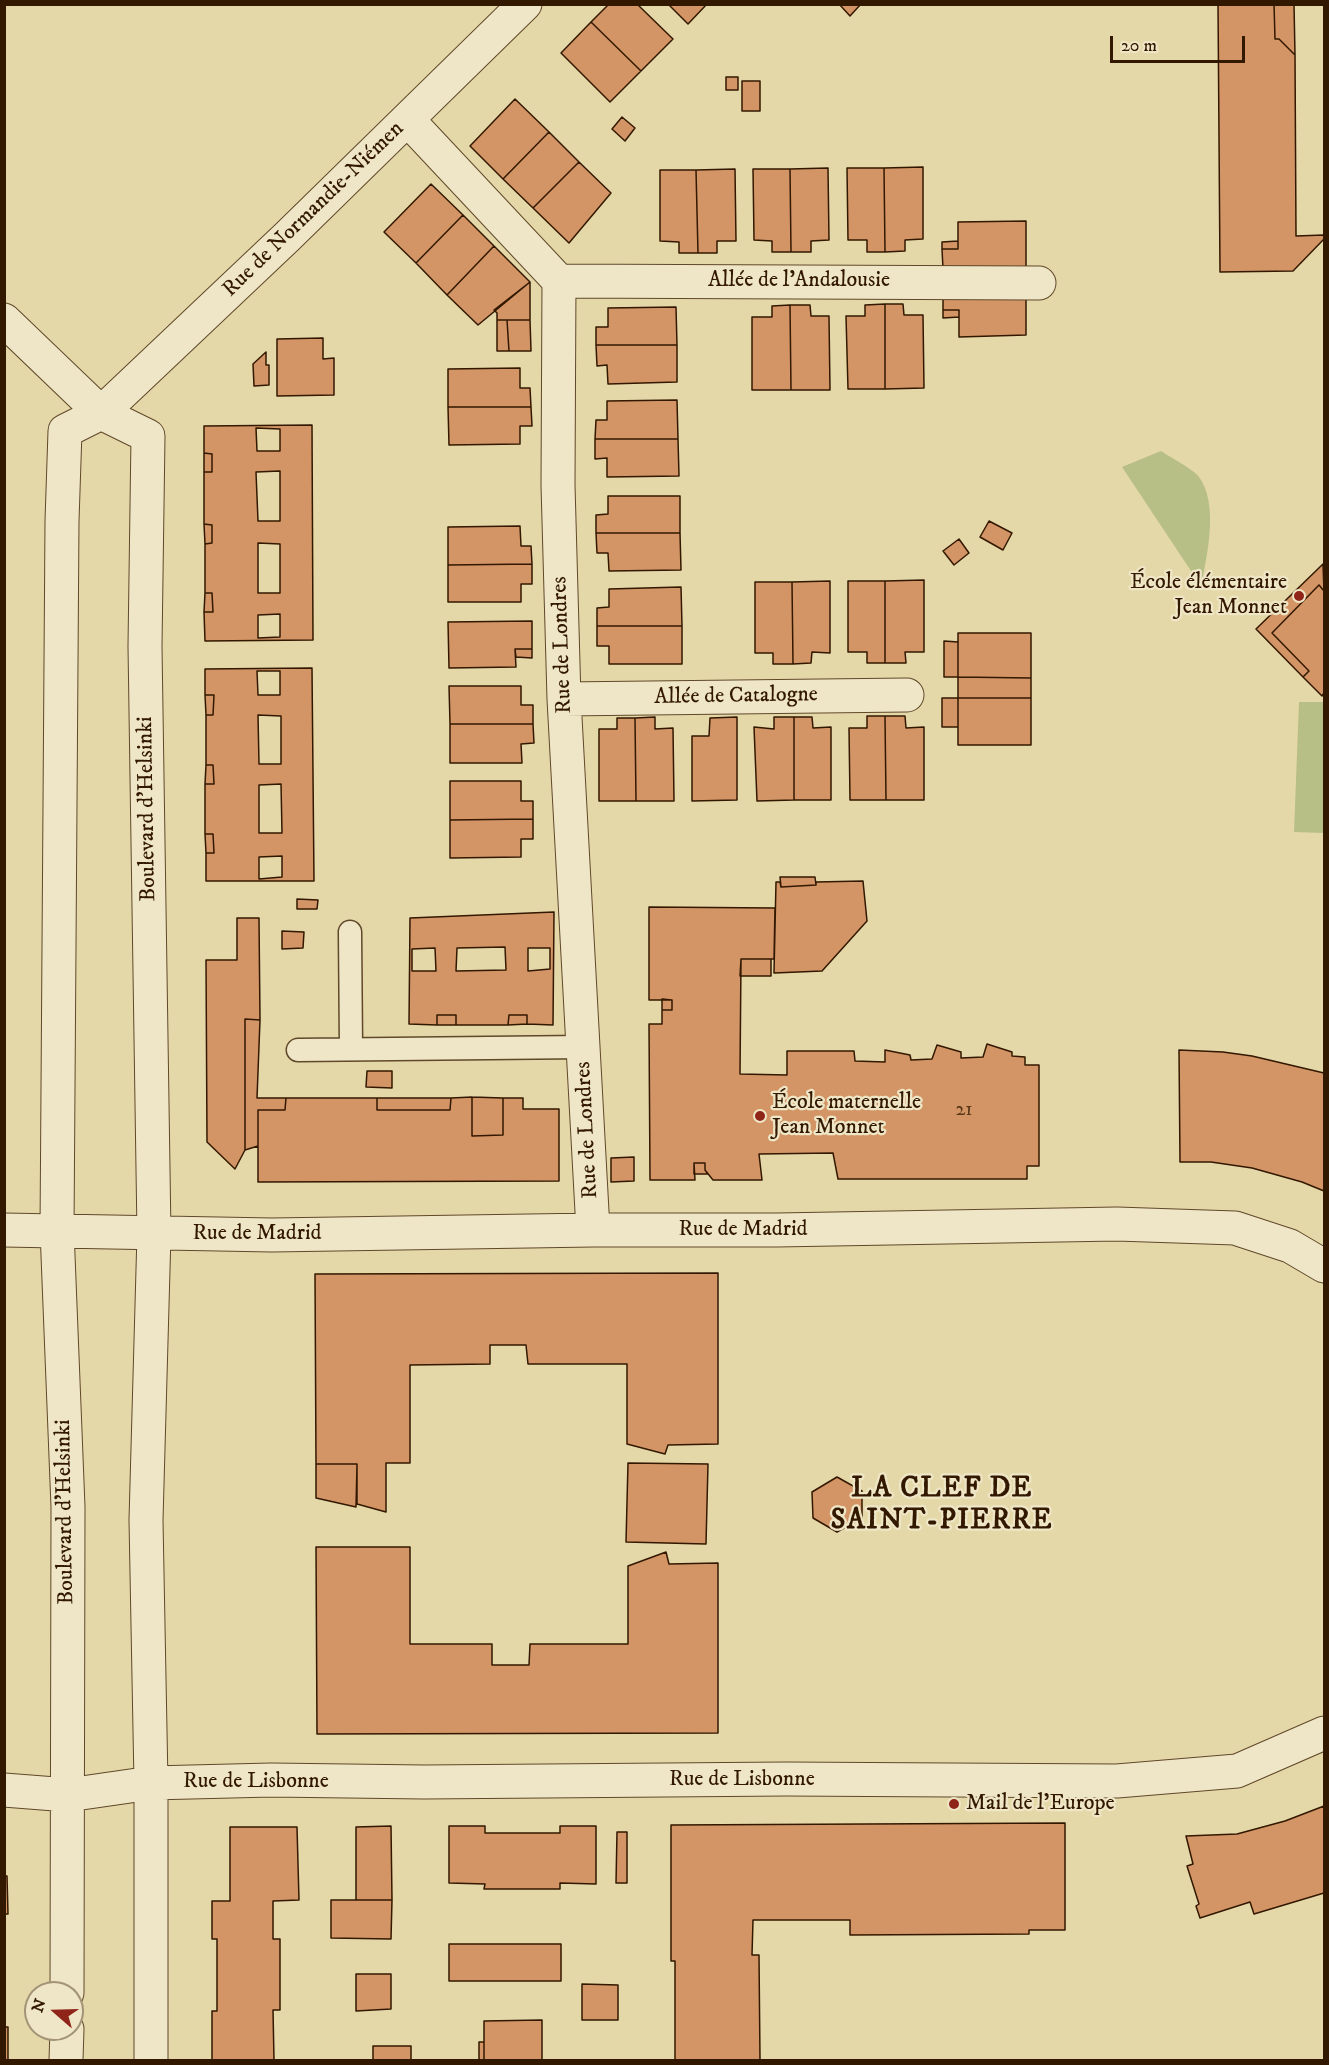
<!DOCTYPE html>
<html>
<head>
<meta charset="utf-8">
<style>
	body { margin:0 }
	#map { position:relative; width:1329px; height:2065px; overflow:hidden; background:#e5d8a8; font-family:"IM FELL DW Pica",serif }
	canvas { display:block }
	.frame { position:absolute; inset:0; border:6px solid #331800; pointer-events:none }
	.north { position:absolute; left:24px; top:1981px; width:60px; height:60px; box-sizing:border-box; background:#eee6c6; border:2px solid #a39477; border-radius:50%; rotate:290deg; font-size:16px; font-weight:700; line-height:24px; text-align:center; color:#331800 }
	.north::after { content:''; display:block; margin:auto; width:21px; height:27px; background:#8f2418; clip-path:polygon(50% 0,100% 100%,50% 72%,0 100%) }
	.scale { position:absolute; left:1110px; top:36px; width:135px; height:27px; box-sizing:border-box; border:3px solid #331800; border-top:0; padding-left:8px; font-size:18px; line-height:21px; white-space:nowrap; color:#331800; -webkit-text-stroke:4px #eee6c6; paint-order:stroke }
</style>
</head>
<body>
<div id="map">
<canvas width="1329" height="2065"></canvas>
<div class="frame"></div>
<div class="north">N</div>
<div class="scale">20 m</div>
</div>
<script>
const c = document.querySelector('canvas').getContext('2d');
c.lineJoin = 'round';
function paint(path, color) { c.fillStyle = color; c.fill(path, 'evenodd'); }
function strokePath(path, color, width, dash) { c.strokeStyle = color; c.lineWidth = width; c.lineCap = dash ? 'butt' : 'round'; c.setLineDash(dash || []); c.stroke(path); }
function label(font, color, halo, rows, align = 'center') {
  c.font = font + ' "IM FELL DW Pica",serif'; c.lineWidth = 4.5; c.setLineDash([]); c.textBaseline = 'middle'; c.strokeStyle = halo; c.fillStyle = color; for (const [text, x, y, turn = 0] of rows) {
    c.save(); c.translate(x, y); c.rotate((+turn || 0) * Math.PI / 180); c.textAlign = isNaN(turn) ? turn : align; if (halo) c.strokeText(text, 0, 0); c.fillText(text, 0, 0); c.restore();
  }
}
paint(new Path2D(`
	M 1161,451 C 1171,458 1192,468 1199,477 C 1219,504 1207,556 1201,586 L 1122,467 Z
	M 1299,702 L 1324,702 L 1324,833 L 1294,832 Z`), '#b7be86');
const building = new Path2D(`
	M 609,4 L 637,4 L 673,39 L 641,71 L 591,22 Z
	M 668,4 L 707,4 L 688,24 Z
	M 839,4 L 861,4 L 850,16 Z
	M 1218,4 L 1274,4 L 1275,39 L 1279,39 L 1295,55 L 1296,236 L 1324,235 L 1324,239 L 1293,271 L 1220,272 Z
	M 1274,4 L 1294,4 L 1295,55 L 1279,39 L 1275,39 Z
	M 591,22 L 641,71 L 610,102 L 561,53 Z
	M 726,77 L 738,77 L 738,90 L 726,90 Z
	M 742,81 L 760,81 L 760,111 L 742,111 Z
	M 515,99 L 549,132 L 503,179 L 470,146 Z
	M 622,117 L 635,128 L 625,141 L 612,129 Z
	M 549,132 L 579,162 L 533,208 L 503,179 Z
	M 579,162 L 611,193 L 569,243 L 533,208 Z
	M 923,167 L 923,239 L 905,240 L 905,251 L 885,252 L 884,168 Z
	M 828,168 L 829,240 L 811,241 L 811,252 L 791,252 L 790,169 Z
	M 847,168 L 884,168 L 885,252 L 867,252 L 867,240 L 848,240 Z
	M 735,169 L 736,241 L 717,241 L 717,253 L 698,253 L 696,170 Z
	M 753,169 L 790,169 L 791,252 L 772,252 L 772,241 L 754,240 Z
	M 660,170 L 696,170 L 698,253 L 679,253 L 679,242 L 660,241 Z
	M 431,184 L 463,215 L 416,263 L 384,232 Z
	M 463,215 L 494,246 L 447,295 L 416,263 Z
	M 1026,221 L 1026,267 L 943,269 L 942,249 L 958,249 L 958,222 Z
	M 958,241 L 958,249 L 942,249 L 942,242 Z
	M 494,246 L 530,282 L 478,325 L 447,295 Z
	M 530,282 L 530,320 L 497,320 L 497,313 L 494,310 Z
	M 943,289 L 1026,289 L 1026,335 L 959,337 L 959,310 L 943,310 Z
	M 885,304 L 885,389 L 848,389 L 846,316 L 865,316 L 865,305 Z
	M 885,304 L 903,304 L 904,315 L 923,315 L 924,388 L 885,389 Z
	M 790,305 L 810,305 L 811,316 L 829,316 L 830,390 L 791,390 Z
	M 790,305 L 791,390 L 752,390 L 752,317 L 772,317 L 772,306 Z
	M 676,307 L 677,345 L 596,345 L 596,327 L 608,327 L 608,308 Z
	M 943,310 L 959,310 L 959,317 L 943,318 Z
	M 497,320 L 507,320 L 509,351 L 497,351 Z
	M 507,320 L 530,320 L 531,351 L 509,351 Z
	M 323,338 L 323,359 L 334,358 L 334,395 L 277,396 L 277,339 Z
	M 596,345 L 677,345 L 677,382 L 608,384 L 607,365 L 597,366 Z
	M 266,352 L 266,365 L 269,365 L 269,385 L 254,386 L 253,364 Z
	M 520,368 L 520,388 L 530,388 L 531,407 L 448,407 L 448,369 Z
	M 677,400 L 678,439 L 595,439 L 596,420 L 607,420 L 607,401 Z
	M 448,407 L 531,407 L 532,426 L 520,426 L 520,444 L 449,445 Z
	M 312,425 L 313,640 L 205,641 L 204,612 L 213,612 L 212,593 L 205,593 L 205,544 L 212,543 L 212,525 L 204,524 L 204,472 L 212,472 L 212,454 L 204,453 L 204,426 ZM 256,428 L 280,429 L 280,451 L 257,451 ZM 280,471 L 280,521 L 258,521 L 256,472 ZM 258,543 L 280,544 L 280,593 L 258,593 ZM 280,614 L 280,637 L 258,638 L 258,615 Z
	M 595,439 L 678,439 L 679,476 L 607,477 L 607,458 L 595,459 Z
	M 204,453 L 212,454 L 212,472 L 204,472 Z
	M 608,496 L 680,496 L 680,533 L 596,533 L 596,515 L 608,514 Z
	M 989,521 L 1012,533 L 1003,550 L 980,537 Z
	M 204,524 L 212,525 L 212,543 L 205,544 Z
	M 520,526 L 521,546 L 531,546 L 532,564 L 448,565 L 448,527 Z
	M 596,533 L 680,533 L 681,570 L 609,571 L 608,553 L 597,553 Z
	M 959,539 L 969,553 L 954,565 L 943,551 Z
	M 532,564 L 532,584 L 521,584 L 521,602 L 448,602 L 448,565 Z
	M 1323,564 L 1324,591 L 1319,585 L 1272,633 L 1309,671 L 1303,677 L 1256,629 Z
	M 924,580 L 924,652 L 905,652 L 906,663 L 885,663 L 885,581 Z
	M 830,581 L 830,653 L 812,652 L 811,663 L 793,664 L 792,582 Z
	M 848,581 L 885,581 L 885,663 L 867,663 L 867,652 L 848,652 Z
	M 755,582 L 792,582 L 793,664 L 773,664 L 773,653 L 755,653 Z
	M 1319,585 L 1324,591 L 1324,693 L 1322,696 L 1303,677 L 1309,671 L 1272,633 Z
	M 681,587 L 682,626 L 597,626 L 597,608 L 609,607 L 609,589 Z
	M 205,593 L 212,593 L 213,612 L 204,612 Z
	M 532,621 L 532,649 L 515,649 L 516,667 L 449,668 L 448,622 Z
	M 597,626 L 682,626 L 682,664 L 609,664 L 609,646 L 597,646 Z
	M 958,633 L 1031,633 L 1031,678 L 958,677 Z
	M 944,641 L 958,642 L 958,677 L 944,677 Z
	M 515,649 L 532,649 L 532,658 L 516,657 Z
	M 312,668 L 314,881 L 206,881 L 206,853 L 214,853 L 213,834 L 205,834 L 205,784 L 214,784 L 213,765 L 206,765 L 206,715 L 213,715 L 214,695 L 205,695 L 205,669 ZM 257,671 L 280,671 L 280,695 L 258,695 ZM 258,715 L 281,716 L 281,764 L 259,764 ZM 281,784 L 282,833 L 259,833 L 259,785 ZM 282,856 L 282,877 L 259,879 L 259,857 Z
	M 958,677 L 1031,678 L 1031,698 L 958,698 Z
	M 449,686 L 521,686 L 521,705 L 533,705 L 533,724 L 450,724 Z
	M 205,695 L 214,695 L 213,715 L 206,715 Z
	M 942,698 L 958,698 L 958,727 L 942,727 Z
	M 958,698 L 1031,698 L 1031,745 L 958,745 Z
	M 867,716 L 885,716 L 886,800 L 850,800 L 849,728 L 867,728 Z
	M 885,716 L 905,716 L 906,728 L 924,727 L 924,800 L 886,800 Z
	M 655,717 L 655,729 L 673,728 L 674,801 L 636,801 L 635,718 Z
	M 737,717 L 737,800 L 692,801 L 692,736 L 709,736 L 710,718 Z
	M 774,717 L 794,717 L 794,800 L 757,801 L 754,727 L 774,729 Z
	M 794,717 L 812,717 L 813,728 L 831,727 L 831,800 L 794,800 Z
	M 617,718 L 635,718 L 636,801 L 599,801 L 599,729 L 617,729 Z
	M 450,724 L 533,724 L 534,743 L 521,744 L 522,763 L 450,763 Z
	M 206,765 L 213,765 L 214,784 L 205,784 Z
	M 450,781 L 521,781 L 521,801 L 533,801 L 533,819 L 450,820 Z
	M 533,819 L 533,839 L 521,839 L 521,857 L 450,858 L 450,820 Z
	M 205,834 L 213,834 L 214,853 L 206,853 Z
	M 780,877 L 815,877 L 816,885 L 781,887 Z
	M 863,881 L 867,921 L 822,971 L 774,973 L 776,882 L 780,882 L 781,887 L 816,885 L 816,882 Z
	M 297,899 L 318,900 L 317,909 L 297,909 Z
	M 649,907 L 775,908 L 774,959 L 741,959 L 740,1074 L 787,1075 L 787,1051 L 854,1051 L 855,1061 L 885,1062 L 885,1050 L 910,1055 L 911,1060 L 932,1059 L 937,1045 L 961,1052 L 961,1058 L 983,1057 L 987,1044 L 1012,1052 L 1012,1056 L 1025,1057 L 1025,1065 L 1039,1065 L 1039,1166 L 1027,1166 L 1027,1179 L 838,1179 L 833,1153 L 759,1154 L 762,1180 L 713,1180 L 705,1170 L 705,1163 L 694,1163 L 695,1180 L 650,1180 L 649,1024 L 662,1024 L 662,1010 L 672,1010 L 672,1000 L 649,1000 Z
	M 554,912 L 553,1025 L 527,1024 L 527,1015 L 509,1015 L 508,1025 L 456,1025 L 456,1015 L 437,1015 L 437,1025 L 409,1024 L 410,918 ZM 505,947 L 506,970 L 456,971 L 457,948 ZM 435,948 L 436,971 L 412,971 L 412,949 ZM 528,948 L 550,948 L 550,969 L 528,971 Z
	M 237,918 L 259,918 L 260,1020 L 245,1019 L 245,1150 L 235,1169 L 207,1142 L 206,960 L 237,960 Z
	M 282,931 L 304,932 L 303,948 L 282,949 Z
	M 741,959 L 771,959 L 771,976 L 740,976 Z
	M 662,999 L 672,1000 L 672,1010 L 662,1010 Z
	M 437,1015 L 456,1015 L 456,1025 L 437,1025 Z
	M 509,1015 L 527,1015 L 527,1024 L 508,1025 Z
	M 245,1019 L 260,1020 L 257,1098 L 286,1098 L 285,1110 L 258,1110 L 258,1146 L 245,1150 Z
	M 1179,1050 L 1223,1052 L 1252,1056 L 1324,1073 L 1324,1191 L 1302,1182 L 1252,1168 L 1211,1162 L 1180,1162 Z
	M 367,1071 L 392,1071 L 392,1088 L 366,1087 Z
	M 472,1097 L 503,1098 L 503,1135 L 472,1136 Z
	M 472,1097 L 472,1136 L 503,1135 L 503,1098 L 523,1098 L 523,1109 L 559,1109 L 559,1181 L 258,1182 L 258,1110 L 285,1110 L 286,1098 L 377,1098 L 377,1110 L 450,1110 L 451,1098 Z
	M 377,1098 L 451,1098 L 450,1110 L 377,1110 Z
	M 634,1157 L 634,1181 L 611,1182 L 611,1158 Z
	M 694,1163 L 705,1163 L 705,1170 L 708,1174 L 694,1174 Z
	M 718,1273 L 718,1444 L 668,1445 L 665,1454 L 627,1444 L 627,1364 L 528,1364 L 526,1345 L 490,1345 L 490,1364 L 410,1365 L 410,1463 L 386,1463 L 386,1512 L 357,1504 L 357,1464 L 316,1464 L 315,1274 Z
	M 628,1463 L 708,1464 L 706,1544 L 626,1542 Z
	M 316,1464 L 357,1464 L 356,1507 L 316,1498 Z
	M 837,1477 L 862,1491 L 862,1518 L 837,1532 L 813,1518 L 812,1492 Z
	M 316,1547 L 410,1547 L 410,1644 L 492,1644 L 492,1665 L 529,1665 L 530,1644 L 628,1644 L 628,1566 L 666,1552 L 669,1564 L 718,1563 L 718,1733 L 317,1734 Z
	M 1324,1806 L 1324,1893 L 1254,1914 L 1250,1902 L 1200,1918 L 1196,1906 L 1199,1904 L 1187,1866 L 1193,1864 L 1186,1836 L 1237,1834 L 1285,1821 Z
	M 1065,1823 L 1065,1930 L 1029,1930 L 1029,1934 L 850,1935 L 850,1920 L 753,1920 L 752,1955 L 759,1955 L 760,2060 L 675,2060 L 675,1961 L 671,1961 L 671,1825 Z
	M 391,1826 L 392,1900 L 356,1900 L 356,1827 Z
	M 449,1826 L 485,1826 L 485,1833 L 560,1833 L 560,1826 L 596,1826 L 596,1884 L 560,1883 L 560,1889 L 484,1889 L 485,1884 L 449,1883 Z
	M 230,1827 L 297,1827 L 299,1900 L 273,1901 L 273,1939 L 280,1939 L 280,2010 L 273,2010 L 274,2060 L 212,2060 L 212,2011 L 217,2011 L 217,1939 L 212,1939 L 212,1901 L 230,1901 Z
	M 617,1832 L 627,1832 L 627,1883 L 616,1883 Z
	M 4,1876 L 7,1876 L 8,1914 L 4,1914 Z
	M 331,1900 L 392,1900 L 391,1939 L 331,1938 Z
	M 449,1944 L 561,1944 L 561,1981 L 449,1981 Z
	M 356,1974 L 391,1974 L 391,2009 L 356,2011 Z
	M 582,1984 L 618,1985 L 618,2020 L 582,2020 Z
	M 542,2020 L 542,2060 L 548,2060 L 484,2060 L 484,2021 Z
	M 4,2027 L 8,2027 L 8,2060 L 4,2060 Z
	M 479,2042 L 484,2042 L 484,2060 L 479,2060 Z
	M 373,2046 L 411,2046 L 411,2060 L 373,2060 Z`);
paint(building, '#d39565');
strokePath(building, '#331800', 1.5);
const lane = new Path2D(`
	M 350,932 L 351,1049
	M 298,1050 L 584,1047`);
const street = new Path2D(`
	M 408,120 L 559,281 L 558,485 L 564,699 L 593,1230
	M 559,281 L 1039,283
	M 4,320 L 101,413 L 148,436 L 145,646 L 154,1234 L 146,1520 L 151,1783 L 151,2060
	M 564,699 L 907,695
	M 4,1230 L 272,1235 L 593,1230 L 777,1230 L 1117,1224 L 1235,1228 L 1290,1246 L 1324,1266
	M 4,1790 L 68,1795 L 151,1783 L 271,1780 L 424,1782 L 786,1779 L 1117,1781 L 1237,1771 L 1324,1733
	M 67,1993 L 68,1507 L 57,1230 L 62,521 L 65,431 L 101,413 L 287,237 L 525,4
	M 66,2060 L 67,2029`);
strokePath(lane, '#60482a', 25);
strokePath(street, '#60482a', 35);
strokePath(lane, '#eee6c6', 22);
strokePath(street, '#eee6c6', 33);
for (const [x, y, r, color] of [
	[1299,596,6,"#8f2418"],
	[760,1116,6,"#8f2418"],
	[954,1804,6,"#8f2418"]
]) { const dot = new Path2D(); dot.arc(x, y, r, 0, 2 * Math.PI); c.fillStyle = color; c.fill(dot); strokePath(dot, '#eee6c6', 2); }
label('20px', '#5b3719', null, [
	["21",964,1111]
]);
label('22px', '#331800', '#eee6c6', [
	["Rue de Normandie-Niémen",314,210,-44],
	["Allée de l'Andalousie",799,281],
	["Rue de Londres",563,645,-92],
	["Allée de Catalogne",736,697,-1],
	["Boulevard d'Helsinki",148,809,-91],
	["Rue de Londres",588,1130,-93],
	["Rue de Madrid",743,1230],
	["Rue de Madrid",257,1234],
	["Boulevard d'Helsinki",66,1512,-91],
	["Rue de Lisbonne",742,1780],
	["Rue de Lisbonne",256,1782]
]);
label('22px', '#331800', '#eee6c6', [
	["École élémentaire",1287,583,"right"],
	["Jean Monnet",1287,608,"right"],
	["École maternelle",772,1103],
	["Jean Monnet",772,1128],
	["Mail de l'Europe",966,1804]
], 'left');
c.letterSpacing = '1.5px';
label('bold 28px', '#331800', '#eee6c6', [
	["LA CLEF DE",942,1490],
	["SAINT-PIERRE",942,1522]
]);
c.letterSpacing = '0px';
</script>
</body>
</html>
